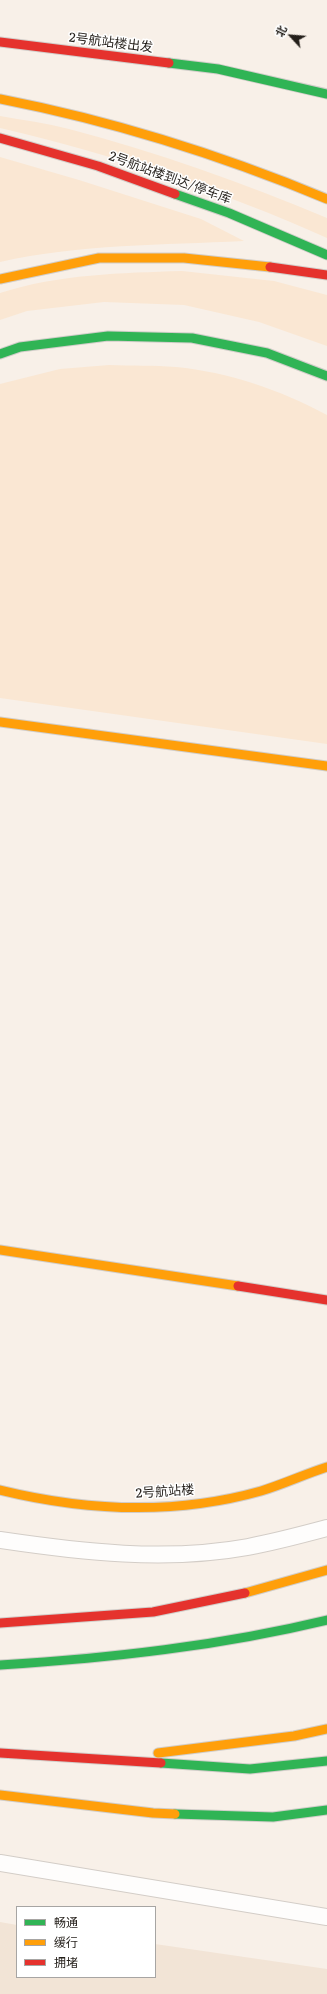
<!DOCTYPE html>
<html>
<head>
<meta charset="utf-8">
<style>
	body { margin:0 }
	#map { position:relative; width:327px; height:1994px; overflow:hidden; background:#f8f0e8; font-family:Literata,"Noto Sans SC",serif }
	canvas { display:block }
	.legend { position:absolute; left:16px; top:1906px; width:140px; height:72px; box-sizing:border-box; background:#fff; border:1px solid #a7a5a3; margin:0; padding:5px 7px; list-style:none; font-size:12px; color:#241f1a }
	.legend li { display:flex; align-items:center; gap:8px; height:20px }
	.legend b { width:20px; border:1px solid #a7a5a3 }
	.north { position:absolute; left:271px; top:16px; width:40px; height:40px; -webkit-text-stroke:3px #fff; paint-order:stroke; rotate:296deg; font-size:11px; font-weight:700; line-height:16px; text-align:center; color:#241f1a }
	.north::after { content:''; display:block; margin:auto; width:14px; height:18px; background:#241f1a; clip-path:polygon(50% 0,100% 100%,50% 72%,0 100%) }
</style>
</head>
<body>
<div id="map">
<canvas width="327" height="1994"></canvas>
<ul class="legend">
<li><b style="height:5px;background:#30b455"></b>畅通</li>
<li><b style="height:5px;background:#ff9f0a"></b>缓行</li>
<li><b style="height:5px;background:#e5322d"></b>拥堵</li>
</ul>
<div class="north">北</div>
</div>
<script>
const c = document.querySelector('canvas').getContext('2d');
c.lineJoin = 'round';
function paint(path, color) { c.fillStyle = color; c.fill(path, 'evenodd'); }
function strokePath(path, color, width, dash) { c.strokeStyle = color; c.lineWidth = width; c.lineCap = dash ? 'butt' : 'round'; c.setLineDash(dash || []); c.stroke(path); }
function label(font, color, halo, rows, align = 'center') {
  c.font = font + ' Literata,"Noto Sans SC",serif'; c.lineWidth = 3; c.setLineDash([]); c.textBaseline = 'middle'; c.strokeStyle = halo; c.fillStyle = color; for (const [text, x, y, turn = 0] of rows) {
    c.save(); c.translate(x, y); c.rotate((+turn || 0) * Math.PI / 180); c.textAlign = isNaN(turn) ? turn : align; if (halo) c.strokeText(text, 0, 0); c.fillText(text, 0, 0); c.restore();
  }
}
paint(new Path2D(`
	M 0,1922 L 17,1925 L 17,1977 L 155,1977 L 155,1944 L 327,1969 L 327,1994 L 0,1994 Z`), '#f2e4d6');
paint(new Path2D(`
	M 0,116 C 23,120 46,123 69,129 C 157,152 243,183 327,218 L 327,238 C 222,191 112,154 0,128 Z
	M 0,157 L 79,180 L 201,219 L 244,241 C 163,245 80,244 0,262 Z
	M 182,271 L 274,281 L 327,295 L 327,346 L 259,322 L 184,305 L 104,302 L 27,311 L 0,320 L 0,293 C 59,274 121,273 182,271 Z
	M 109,365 C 131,366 154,365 176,367 C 228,372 281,390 327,415 L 327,744 L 0,698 L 0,384 L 60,369 Z`), '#fae7d3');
const lane = new Path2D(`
	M 0,1540 C 81,1552 166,1562 248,1547 C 274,1542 301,1535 327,1528
	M 0,1863 L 327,1917`);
const fast = new Path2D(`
	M 169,63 L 218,69 L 327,94
	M 175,194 L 229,213 L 327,255
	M 0,354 L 20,347 L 108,336 L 192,338 L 267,353 L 327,376
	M 0,1665 C 111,1658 219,1646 327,1620
	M 161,1763 L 250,1769 L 327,1761
	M 175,1814 L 273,1817 L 327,1810`);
const slow = new Path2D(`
	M 0,99 C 113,121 221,155 327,199
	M 0,279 L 99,258 L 184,258 L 270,267
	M 0,722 L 327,766
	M 0,1250 L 238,1286
	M 0,1490 C 86,1511 176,1515 261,1491 C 284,1484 305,1474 327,1467
	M 245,1593 L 327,1570
	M 158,1753 L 294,1736 L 327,1729
	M 0,1795 L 153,1813 L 175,1814`);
const jam = new Path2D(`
	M 0,42 L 169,63
	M 0,138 L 98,166 L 175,194
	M 270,267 L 327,275
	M 238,1286 L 327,1300
	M 0,1623 L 153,1612 L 245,1593
	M 0,1753 L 161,1763`);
strokePath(lane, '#d3cdc7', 18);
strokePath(fast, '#d1cdc9', 11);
strokePath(slow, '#d1cdc9', 11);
strokePath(jam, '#d1cdc9', 11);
strokePath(lane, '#fefdfc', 16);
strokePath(fast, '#30b455', 9);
strokePath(slow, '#ff9f0a', 9);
strokePath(jam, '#e5322d', 9);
label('13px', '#241f1a', '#fff', [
	["2号航站楼出发",111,43,7],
	["2号航站楼到达/停车库",170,178,20],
	["2号航站楼",165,1492,-4]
]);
</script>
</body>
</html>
